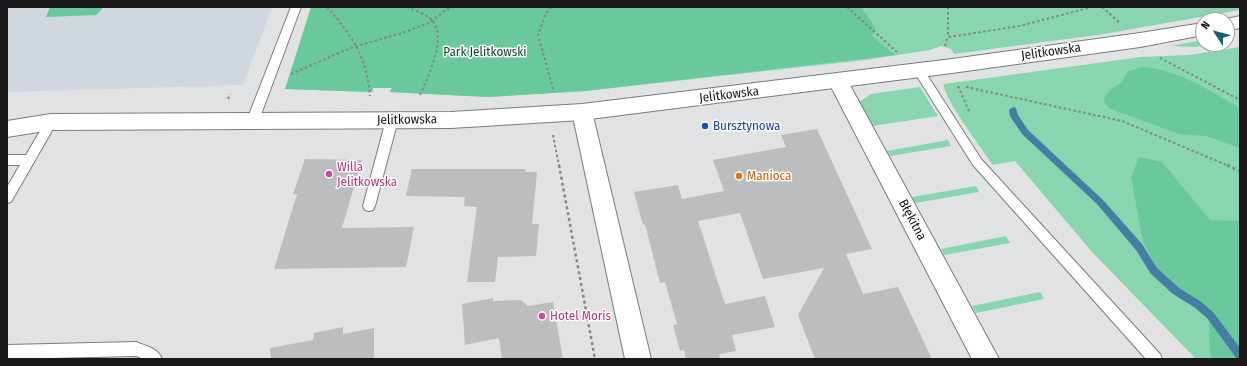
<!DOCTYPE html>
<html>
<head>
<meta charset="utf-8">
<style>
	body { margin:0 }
	#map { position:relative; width:1247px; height:366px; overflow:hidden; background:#e0e2e3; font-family:"Fira Sans Condensed",sans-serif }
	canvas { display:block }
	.frame { position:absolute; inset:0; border:8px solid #181819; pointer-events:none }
	.north { position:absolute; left:1195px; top:12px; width:40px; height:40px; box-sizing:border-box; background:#fff; border:1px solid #a3a3a3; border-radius:50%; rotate:306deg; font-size:11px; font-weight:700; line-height:16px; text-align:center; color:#181819 }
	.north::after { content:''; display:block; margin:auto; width:14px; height:18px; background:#1c5e72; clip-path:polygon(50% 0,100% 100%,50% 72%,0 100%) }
</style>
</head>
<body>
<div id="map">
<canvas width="1247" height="366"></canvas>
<div class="frame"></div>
<div class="north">N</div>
</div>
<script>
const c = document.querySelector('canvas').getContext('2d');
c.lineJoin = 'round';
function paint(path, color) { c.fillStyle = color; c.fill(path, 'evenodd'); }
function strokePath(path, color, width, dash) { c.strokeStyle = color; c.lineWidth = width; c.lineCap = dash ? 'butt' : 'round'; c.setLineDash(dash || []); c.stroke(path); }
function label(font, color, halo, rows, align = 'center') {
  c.font = font + ' "Fira Sans Condensed",sans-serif'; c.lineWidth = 3; c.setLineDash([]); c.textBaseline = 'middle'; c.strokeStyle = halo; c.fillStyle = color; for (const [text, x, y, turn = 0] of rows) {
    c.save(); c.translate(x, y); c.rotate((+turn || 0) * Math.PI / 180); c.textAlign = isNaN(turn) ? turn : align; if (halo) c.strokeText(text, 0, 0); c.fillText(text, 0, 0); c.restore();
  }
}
paint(new Path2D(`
	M 7,7 L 272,7 L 243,85 L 7,92 Z`), '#d1d7de');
paint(new Path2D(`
	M 348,7 L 1240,7 L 1240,10 L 1104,34 L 954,54 L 951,49 L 941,46 L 930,50 L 865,60 L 585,91 L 488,97 L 390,92 L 392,88 L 373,88 L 372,92 L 285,89 Z
	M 1203,40 L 1203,44 L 1217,44 L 1196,47 L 1171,46 Z
	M 1240,47 L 1240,359 L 1196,359 L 1093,253 L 1015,161 L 993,165 C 985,153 941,95 944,84 L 1141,57 L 1189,55 Z
	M 920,87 L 938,116 L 873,126 L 859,102 L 871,94 Z
	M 948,140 L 951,146 L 890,156 L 887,151 Z
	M 976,186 L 979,192 L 915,203 L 912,197 Z
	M 1006,236 L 1010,243 L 944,255 L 941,249 Z
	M 1040,292 L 1044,299 L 976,313 L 972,306 Z`), '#88d5b0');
paint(new Path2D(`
	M 50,7 L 104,7 L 96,15 L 46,17 Z
	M 311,7 L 861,7 L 876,29 L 872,36 L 895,55 L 585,91 L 488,97 L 390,92 L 392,88 L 373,88 L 372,92 L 285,89 Z
	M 1141,67 C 1177,69 1209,90 1240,108 L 1240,148 L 1206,136 L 1179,134 L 1111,109 L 1105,104 L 1104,98 L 1110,90 L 1121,83 L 1127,72 Z
	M 1139,157 L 1162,162 L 1210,220 L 1240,221 L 1240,359 L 1211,359 L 1209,336 L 1209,321 L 1199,305 L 1178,289 L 1157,268 L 1143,242 L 1131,177 Z`), '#69c99d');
paint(new Path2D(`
	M 1013,107 L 1016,108 L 1018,115 L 1028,130 L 1103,200 L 1142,244 L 1157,268 L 1179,288 L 1200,301 L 1213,312 L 1240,348 L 1240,359 L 1237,359 L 1207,318 L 1194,307 L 1173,294 L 1151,274 L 1136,250 L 1097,204 L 1022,134 L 1010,116 L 1009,110 Z`), '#467da3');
paint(new Path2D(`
	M 817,129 L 872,249 L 846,254 L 863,294 L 898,287 L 932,359 L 815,359 L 798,315 L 824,268 L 763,279 L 740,213 L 698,221 L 725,304 L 765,296 L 775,327 L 732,335 L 736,351 L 719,354 L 720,359 L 686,359 L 684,350 L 680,351 L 673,325 L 677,324 L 665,282 L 660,283 L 645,224 L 643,225 L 634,192 L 678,185 L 682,199 L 724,191 L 713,160 L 786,147 L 781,135 Z
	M 305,159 L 362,160 L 342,228 L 414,227 L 406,267 L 274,269 L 297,194 L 293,194 Z
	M 412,169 L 526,169 L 525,172 L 537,172 L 532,224 L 539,224 L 536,256 L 498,257 L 495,282 L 467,282 L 477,207 L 464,206 L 465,197 L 406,196 Z
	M 493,298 L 493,301 L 521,300 L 528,306 L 553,302 L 563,359 L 502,359 L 499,338 L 465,345 L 462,304 Z
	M 343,327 L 343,334 L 374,328 L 374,359 L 271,359 L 270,348 L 313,340 L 314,333 Z`), '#bcbdbe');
const service = new Path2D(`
	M 291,7 L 301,7 L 259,120 L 257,123 L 253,124 L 249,123 L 247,120 Z
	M 918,66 L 922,67 L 981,159 L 1160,354 L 1162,359 L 1146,359 L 973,165 L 913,70 L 914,67 Z
	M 392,116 L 396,117 L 398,120 L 375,206 L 373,210 L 369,211 L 365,210 L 363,206 L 386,120 L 388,117 Z
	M 51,118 L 55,119 L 57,122 L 11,202 L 7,203 L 7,187 L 20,165 L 7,165 L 7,155 L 26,155 L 47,119 Z
	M 136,342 C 146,346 158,348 162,359 L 144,359 L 136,356 L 7,359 L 7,345 Z`);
const minor = new Path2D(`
	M 838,74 L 845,76 L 999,359 L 972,359 L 828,81 L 831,76 Z
	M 582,104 L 589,107 L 592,112 L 651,359 L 625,359 L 572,112 L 575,107 Z`);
const tertiary = new Path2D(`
	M 1240,16 L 1240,28 L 1227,31 L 1227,20 L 1222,20 Z
	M 1203,23 L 1203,35 L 1140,47 L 952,73 L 582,120 L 451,128 L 51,130 L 7,137 L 7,121 L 51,114 L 451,112 L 582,104 L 952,59 L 1140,33 Z`);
strokePath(service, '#7b7c7d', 2);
strokePath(minor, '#7b7c7d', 2);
strokePath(tertiary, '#7b7c7d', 2);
strokePath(new Path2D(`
	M 327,7 C 353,37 366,55 370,96
	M 407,7 C 415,11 426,14 432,20 C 448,37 427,79 419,97
	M 551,7 L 546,13 L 538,35 L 554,92
	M 847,7 L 897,52
	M 948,7 L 948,36
	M 1102,7 L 1119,22
	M 945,46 L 948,37 L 1020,26 L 1092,7
	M 1160,58 L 1240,100
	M 291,74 L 353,47 L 399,34 L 429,23 L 444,11 L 454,7
	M 958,86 L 969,111
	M 966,87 L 1122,121 L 1229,166
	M 228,99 L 230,94
	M 553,135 L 559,166`), '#858687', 2, [2.5, 2.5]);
strokePath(new Path2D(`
	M 559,165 L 595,359
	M 1227,165 L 1240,171`), '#858687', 2.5, [3, 3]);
paint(service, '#fff');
paint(minor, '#fff');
paint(tertiary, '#fff');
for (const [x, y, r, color] of [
	[705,126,4,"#1a4fb4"],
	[329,174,4,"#d1479c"],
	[739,176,4,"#e8710a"],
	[542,316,4,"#d1479c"]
]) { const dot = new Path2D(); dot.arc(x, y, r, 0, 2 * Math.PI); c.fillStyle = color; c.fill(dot); strokePath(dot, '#fff', 1.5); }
label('13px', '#163f2d', '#fff', [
	["Park Jelitkowski",485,52]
]);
label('13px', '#181819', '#fff', [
	["Jelitkowska",1051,52,-8],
	["Jelitkowska",729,95,-7],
	["Jelitkowska",407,120,-1],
	["Błękitna",912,220,62]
]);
label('13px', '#164399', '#fff', [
	["Bursztynowa",713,126]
], 'left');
label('13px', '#b23c85', '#fff', [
	["Willa",337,167],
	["Jelitkowska",337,182],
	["Hotel Moris",550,316]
], 'left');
label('13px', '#c56008', '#fff', [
	["Manioca",747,176]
], 'left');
</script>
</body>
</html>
